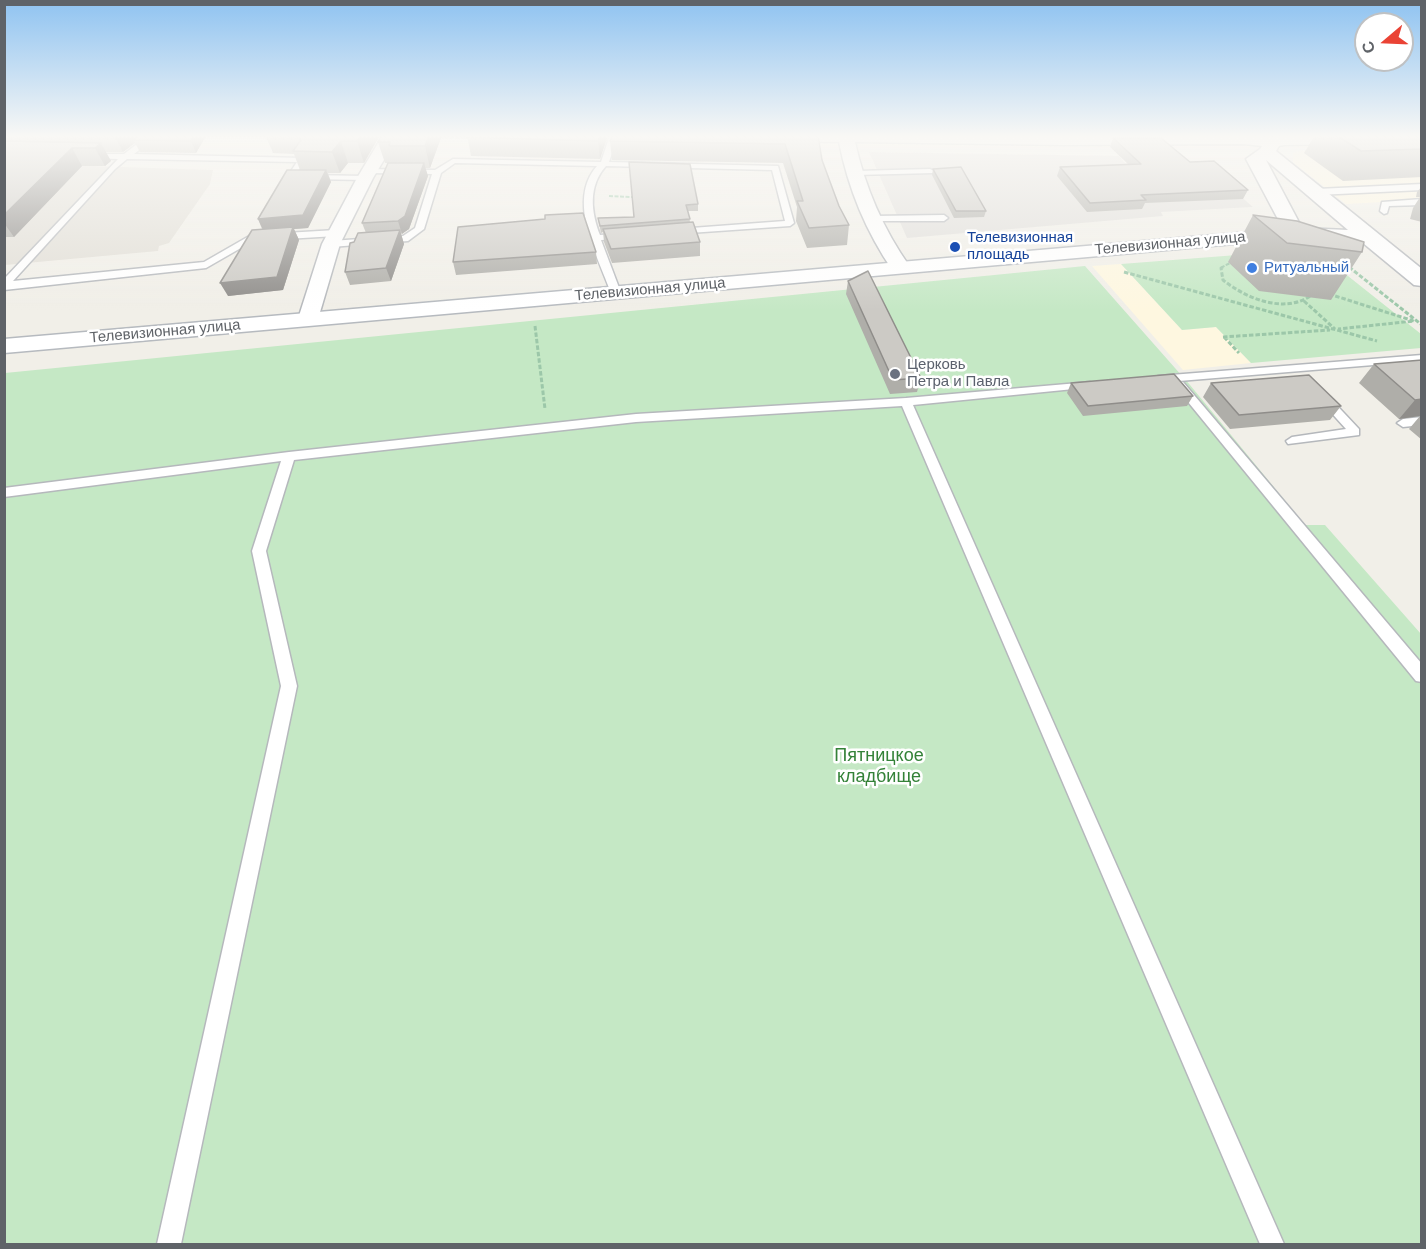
<!DOCTYPE html>
<html>
<head>
<meta charset="utf-8">
<style>
	body { margin:0 }
	#map { position:relative; width:1426px; height:1249px; overflow:hidden; background:#f1efe8; font-family:"DM Sans",sans-serif }
	canvas { display:block }
	.frame { position:absolute; inset:0; border:6px solid #5f6368; pointer-events:none }
	.north { position:absolute; left:1354px; top:12px; width:60px; height:60px; box-sizing:border-box; background:#fff; border:2px solid #bfc1c3; border-radius:50%; rotate:251deg; font-size:16px; font-weight:700; line-height:24px; text-align:center; color:#5f6368 }
	.north::after { content:''; display:block; margin:auto; width:21px; height:27px; background:#ea4335; clip-path:polygon(50% 0,100% 100%,50% 72%,0 100%) }
</style>
</head>
<body>
<div id="map">
<canvas width="1426" height="1249"></canvas>
<div class="frame"></div>
<div class="north">С</div>
</div>
<script>
const c = document.querySelector('canvas').getContext('2d');
c.lineJoin = 'round';
function paint(path, color) { c.fillStyle = color; c.fill(path, 'evenodd'); }
function strokePath(path, color, width, dash) { c.strokeStyle = color; c.lineWidth = width; c.lineCap = dash ? 'butt' : 'round'; c.setLineDash(dash || []); c.stroke(path); }
function label(font, color, halo, rows, align = 'center') {
  c.font = font + ' "DM Sans",sans-serif'; c.lineWidth = 5; c.setLineDash([]); c.textBaseline = 'middle'; c.strokeStyle = halo; c.fillStyle = color; for (const [text, x, y, turn = 0] of rows) {
    c.save(); c.translate(x, y); c.rotate((+turn || 0) * Math.PI / 180); c.textAlign = isNaN(turn) ? turn : align; if (halo) c.strokeText(text, 0, 0); c.fillText(text, 0, 0); c.restore();
  }
}
paint(new Path2D(`
	M 1311,149 L 1421,165 L 1421,200 L 1346,204 L 1293,162 L 1293,153 Z
	M 1121,264 L 1182,330 L 1216,327 L 1251,363 L 1183,370 L 1092,266 Z`), '#fef7e0');
paint(new Path2D(`
	M 869,152 L 1119,156 L 1125,163 L 1182,161 L 1210,170 L 1253,207 L 1161,212 L 1163,216 L 907,238 Z`), '#e0deda');
paint(new Path2D(`
	M 94,166 L 213,170 L 210,184 L 169,243 L 159,246 L 158,251 L 5,265 L 4,167 Z`), '#e1ded6');
paint(new Path2D(`
	M 1314,249 L 1421,334 L 1421,348 L 1251,363 L 1216,327 L 1182,330 L 1121,264 Z
	M 1085,266 L 1190,385 L 1305,525 L 1325,525 L 1421,634 L 1421,1244 L 5,1244 L 5,373 Z`), '#c5e8c5');
const service = new Path2D(`
	M 149,135 L 158,135 L 134,154 L 303,158 L 307,160 L 291,179 L 287,177 L 297,162 L 127,159 L 115,169 L 13,281 L 204,262 L 251,235 L 336,230 L 341,233 L 336,236 L 253,241 L 206,268 L 4,290 L 4,279 L 118,159 L 90,158 L 86,156 L 87,154 L 124,154 Z
	M 610,135 L 618,135 L 609,162 L 778,166 L 794,223 L 790,226 L 675,234 L 675,230 L 678,229 L 785,221 L 772,170 L 606,166 C 588,186 591,212 600,235 L 624,233 L 629,236 L 624,239 L 601,240 L 621,293 L 616,296 L 611,293 C 598,256 566,201 597,166 L 455,163 L 441,173 L 424,229 L 408,241 L 331,247 L 326,244 L 331,241 L 403,236 L 415,228 L 432,174 L 369,173 L 366,173 L 366,169 L 435,170 L 453,159 L 601,162 Z
	M 930,169 L 934,171 L 933,173 L 856,175 L 852,173 L 856,171 Z
	M 311,175 L 365,176 L 369,178 L 365,180 L 308,179 L 308,175 Z
	M 1422,184 L 1422,190 L 1317,195 L 1313,192 L 1317,189 Z
	M 1422,199 L 1422,205 L 1389,206 L 1387,213 L 1384,214 L 1380,211 L 1382,202 Z
	M 873,216 L 944,215 L 948,218 L 944,221 L 870,221 L 870,217 Z
	M 1422,355 L 1422,361 L 1179,381 L 1183,382 L 1422,664 L 1422,682 L 1416,681 L 1175,386 L 1173,384 L 1178,381 L 1158,382 L 1152,379 L 1158,376 Z
	M 1090,382 L 1096,385 L 1094,387 L 913,405 L 1284,1244 L 1260,1244 L 902,406 L 636,422 L 294,460 L 266,551 L 297,686 L 181,1244 L 157,1244 L 281,686 L 252,551 L 281,461 L 4,497 L 4,488 L 289,452 L 636,414 L 906,398 Z
	M 1324,394 L 1328,396 L 1359,429 L 1359,435 L 1288,444 L 1286,441 L 1292,437 L 1346,429 L 1318,398 Z
	M 1422,417 L 1422,425 L 1403,427 L 1397,423 L 1403,419 Z`);
const minor = new Path2D(`
	M 383,135 L 399,135 L 373,178 L 340,244 L 318,319 L 315,323 L 308,325 L 301,323 L 298,319 L 322,244 L 357,178 Z
	M 689,135 L 1248,135 L 1273,137 L 1281,142 L 1273,147 L 1243,144 L 1064,145 L 855,142 C 865,187 883,229 910,267 L 907,271 L 893,271 C 866,232 848,188 839,142 L 697,140 Z`);
const tertiary = new Path2D(`
	M 1284,135 L 1422,135 L 1422,143 L 1284,145 L 1279,146 L 1276,151 L 1422,269 L 1422,286 L 1414,285 L 1363,243 L 1288,238 L 1246,159 L 1260,149 L 1267,138 ZM 1266,160 L 1348,230 L 1302,228 Z`);
const secondary = new Path2D(`
	M 1284,229 L 1291,231 L 1294,235 L 1291,239 L 4,353 L 4,339 Z`);
strokePath(service, '#b5b8bc', 3);
strokePath(minor, '#b5b8bc', 3);
strokePath(tertiary, '#b5b8bc', 3);
strokePath(secondary, '#b6babf', 3);
strokePath(new Path2D(`
	M 439,137 L 470,138
	M 609,196 L 632,197
	M 1348,266 L 1351,268
	M 1221,268 C 1242,254 1269,259 1293,268`), '#9cc7a9', 2, [4, 1.5]);
strokePath(new Path2D(`
	M 1223,267 L 1221,268 L 1223,280 C 1247,299 1286,315 1313,294 L 1313,285 L 1301,273 L 1289,267
	M 1349,267 L 1422,325
	M 1124,272 L 1377,341
	M 1329,294 L 1414,321 L 1338,329
	M 1304,301 L 1335,329
	M 535,326 L 545,409
	M 1223,337 L 1330,330
	M 1224,337 L 1239,353`), '#9cc7a9', 3, [4.5, 2]);
paint(service, '#fff');
paint(minor, '#fff');
paint(tertiary, '#fff');
paint(secondary, '#fff');
paint(new Path2D(`
	M 4,135 L 205,135 L 206,136 L 196,153 L 140,152 L 135,143 L 123,152 L 105,152 L 111,161 L 105,166 L 82,166 L 14,237 L 4,237 Z
	M 265,135 L 380,135 L 364,163 L 348,163 L 340,173 L 328,173 L 331,182 L 308,228 L 294,229 L 299,240 L 283,290 L 228,296 L 262,229 L 258,219 L 300,170 L 294,154 L 273,153 Z
	M 442,135 L 430,168 L 425,168 L 428,176 L 409,229 L 401,234 L 404,244 L 391,281 L 350,285 L 345,272 L 354,242 L 366,233 L 362,223 L 388,163 L 385,163 L 378,142 Z
	M 467,135 L 608,135 L 600,159 L 471,156 Z
	M 818,135 L 822,160 L 839,206 L 849,225 L 847,245 L 807,248 L 796,221 L 797,207 L 783,163 L 612,160 L 610,141 Z
	M 1315,135 L 1422,135 L 1422,177 L 1343,181 L 1304,153 Z
	M 1113,138 L 1190,162 L 1248,190 L 1243,199 L 1145,203 L 1142,209 L 1087,212 L 1057,176 L 1060,167 L 1128,164 L 1110,147 Z
	M 629,162 L 698,204 L 698,211 L 688,211 L 690,222 L 700,242 L 700,256 L 612,263 L 604,242 L 603,232 L 601,233 L 598,218 L 634,217 Z
	M 933,169 L 986,211 L 984,217 L 954,218 L 932,175 Z
	M 1422,186 L 1422,222 L 1410,219 L 1413,208 L 1420,197 L 1416,197 L 1417,192 Z
	M 1253,215 L 1362,252 L 1331,300 L 1259,291 L 1228,262 Z
	M 545,219 L 596,252 L 597,264 L 456,275 L 453,262 Z
	M 848,281 L 921,378 L 917,392 L 890,394 L 846,294 Z
	M 1422,360 L 1422,440 L 1409,429 L 1420,416 L 1399,419 L 1359,383 L 1374,364 Z
	M 1071,383 L 1193,396 L 1187,406 L 1083,416 L 1067,393 Z
	M 1211,383 L 1341,406 L 1330,420 L 1230,429 L 1203,397 Z`), '#afaea9');
paint(new Path2D(`
	M 114,135 L 145,135 L 134,140 L 135,143 L 123,152 Z
	M 194,135 L 205,135 L 206,136 L 196,153 L 191,141 Z
	M 361,135 L 380,135 L 364,163 L 357,141 Z
	M 429,135 L 442,135 L 430,168 L 425,146 Z
	M 600,135 L 608,135 L 600,159 L 598,141 Z
	M 341,141 L 348,163 L 340,173 L 332,152 Z
	M 101,143 L 111,161 L 105,166 L 95,148 Z
	M 72,148 L 82,166 L 14,237 L 4,223 L 4,215 Z
	M 424,163 L 428,176 L 409,229 L 402,234 L 398,221 Z
	M 326,170 L 331,182 L 308,228 L 294,229 L 299,240 L 283,290 L 228,296 L 220,283 L 264,232 L 258,219 Z
	M 400,230 L 404,244 L 391,281 L 386,268 Z
	M 1422,399 L 1422,414 L 1420,416 L 1399,419 L 1415,400 Z`), '#8f8d8a');
const building = new Path2D(`
	M 139,135 L 194,135 L 191,141 L 134,140 Z
	M 299,135 L 361,135 L 357,141 L 341,141 L 332,152 L 293,151 L 301,140 L 299,136 Z
	M 382,135 L 429,135 L 425,146 L 389,146 L 390,142 L 378,142 Z
	M 467,135 L 600,135 L 598,141 L 467,137 Z
	M 613,135 L 818,135 L 822,160 L 839,206 L 849,225 L 809,228 L 797,201 L 803,201 L 785,144 L 610,141 Z
	M 1336,135 L 1422,135 L 1422,149 L 1361,151 Z
	M 1113,138 L 1161,138 L 1190,162 L 1214,161 L 1248,190 L 1141,195 L 1146,200 L 1090,203 L 1060,167 L 1141,164 Z
	M 4,141 L 101,143 L 95,148 L 72,148 L 4,215 Z
	M 629,162 L 690,164 L 698,204 L 686,205 L 690,219 L 600,226 L 598,218 L 634,217 Z
	M 388,163 L 424,163 L 405,216 L 398,221 L 362,223 Z
	M 961,167 L 986,211 L 956,211 L 933,169 Z
	M 287,170 L 326,170 L 303,215 L 258,219 Z
	M 583,213 L 596,252 L 453,262 L 458,227 L 545,219 L 545,215 Z
	M 1253,215 L 1297,221 L 1364,242 L 1362,252 L 1287,243 Z
	M 693,222 L 700,242 L 611,249 L 603,229 Z
	M 293,227 L 277,277 L 220,283 L 252,230 Z
	M 400,230 L 386,268 L 345,272 L 350,243 L 354,242 L 358,233 Z
	M 868,271 L 921,378 L 893,380 L 848,281 Z
	M 1422,360 L 1422,399 L 1415,400 L 1374,364 Z
	M 1174,374 L 1193,396 L 1088,406 L 1071,383 Z
	M 1309,375 L 1341,406 L 1239,415 L 1211,383 Z`);
paint(building, '#cccac5');
strokePath(building, '#8f8d8a', 1.5);
const sky = c.createLinearGradient(0, 0, 0, 310);
sky.addColorStop(0, '#8fc3f1');
sky.addColorStop(0.44, '#f9f8f5');
sky.addColorStop(1, '#f9f8f500');
c.fillStyle = sky;
c.fillRect(0, 0, 1426, 310);
for (const [x, y, r, color] of [
	[955,247,6,"#1a4fb4"],
	[1252,268,6,"#3f7fe0"],
	[895,374,6,"#6b7280"]
]) { const dot = new Path2D(); dot.arc(x, y, r, 0, 2 * Math.PI); c.fillStyle = color; c.fill(dot); strokePath(dot, '#fff', 2); }
label('15px', '#164399', '#fff', [
	["Телевизионная",967,238],
	["площадь",967,255]
], 'left');
label('15px', '#5f6368', '#fff', [
	["Телевизионная улица",1170,244,-5],
	["Телевизионная улица",650,290,-5],
	["Телевизионная улица",165,332,-5]
]);
label('15px', '#366cbe', '#fff', [
	["Ритуальный",1264,268]
], 'left');
label('15px', '#5b616d', '#fff', [
	["Церковь",907,365],
	["Петра и Павла",907,382]
], 'left');
label('18px', '#348238', '#fff', [
	["Пятницкое",879,756],
	["кладбище",879,777]
]);
</script>
</body>
</html>
